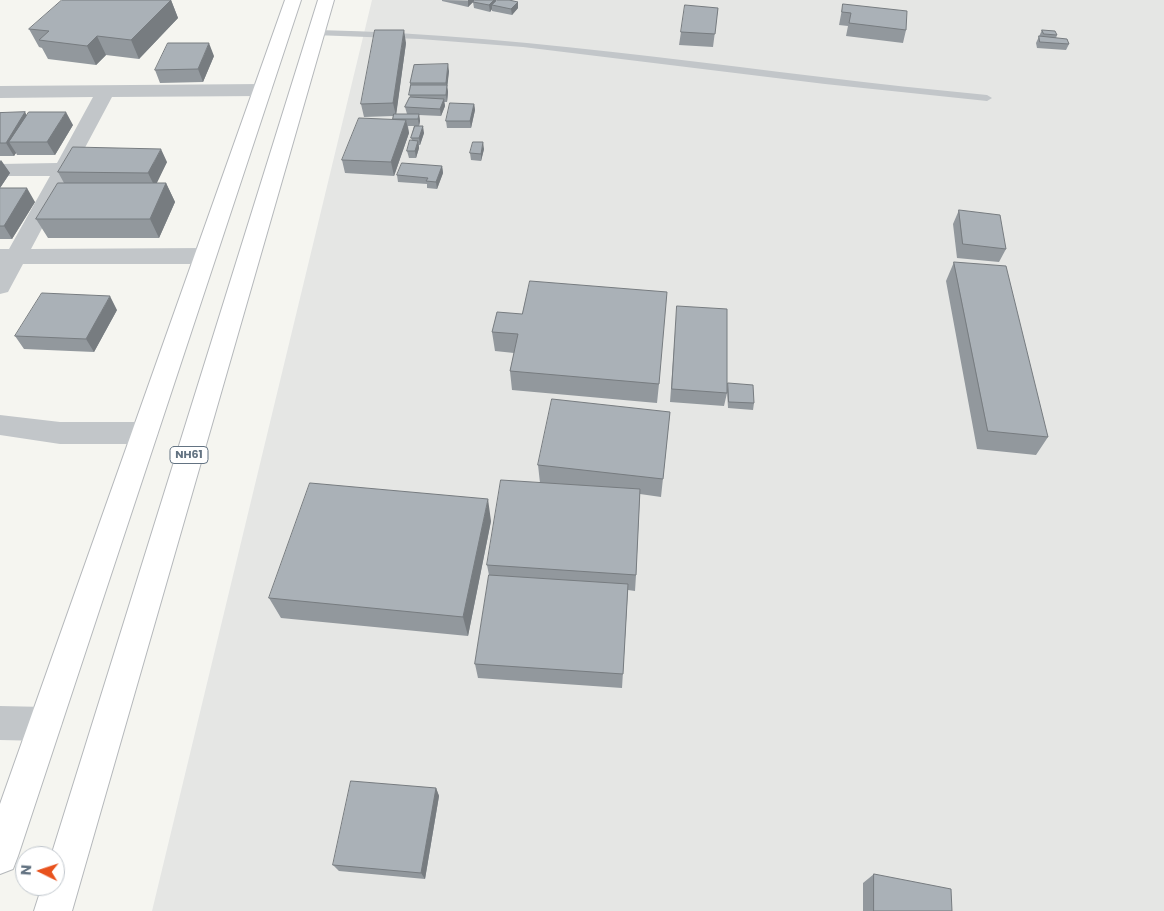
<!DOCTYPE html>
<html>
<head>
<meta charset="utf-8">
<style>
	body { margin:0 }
	#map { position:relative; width:1164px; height:911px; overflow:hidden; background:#f5f5f0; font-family:Poppins,sans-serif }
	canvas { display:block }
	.north { position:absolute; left:15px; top:846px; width:50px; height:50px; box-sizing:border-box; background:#fff; border:1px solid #c1c7cd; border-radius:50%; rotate:274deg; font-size:14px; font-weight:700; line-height:20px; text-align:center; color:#637382 }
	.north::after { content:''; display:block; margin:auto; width:18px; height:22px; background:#e8521d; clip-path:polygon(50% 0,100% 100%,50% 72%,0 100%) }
</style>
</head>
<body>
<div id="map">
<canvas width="1164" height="911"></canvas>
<div class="north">N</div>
</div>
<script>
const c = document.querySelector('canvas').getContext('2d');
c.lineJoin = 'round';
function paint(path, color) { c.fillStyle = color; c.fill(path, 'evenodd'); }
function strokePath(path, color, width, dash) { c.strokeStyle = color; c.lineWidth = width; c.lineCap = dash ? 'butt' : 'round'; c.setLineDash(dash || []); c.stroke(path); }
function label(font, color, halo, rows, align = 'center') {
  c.font = font + ' Poppins,sans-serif'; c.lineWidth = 5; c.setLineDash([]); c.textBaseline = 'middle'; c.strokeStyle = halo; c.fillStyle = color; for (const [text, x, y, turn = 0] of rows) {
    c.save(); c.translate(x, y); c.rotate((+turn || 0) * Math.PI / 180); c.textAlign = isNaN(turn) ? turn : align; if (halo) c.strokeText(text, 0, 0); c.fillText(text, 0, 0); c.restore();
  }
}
paint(new Path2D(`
	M 372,0 L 1164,0 L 1164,911 L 152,911 Z`), '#e5e6e4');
const trunk = new Path2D(`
	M 285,0 L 301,0 L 18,856 L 13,869 L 0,874 L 0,804 Z
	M 318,0 L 334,0 L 72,911 L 34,911 L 42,886 L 55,886 L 55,856 L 51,856 Z`);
strokePath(trunk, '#b5b8bb', 2);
paint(new Path2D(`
	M 317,30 C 542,35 763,74 987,95 L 992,98 L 987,101 L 825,84 L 523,47 L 420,39 L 314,35 L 314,31 Z`), '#c2c6c9');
paint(new Path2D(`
	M 263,84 L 270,86 L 272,90 L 270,94 L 263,96 L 112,97 L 31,249 L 205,248 L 213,251 L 216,256 L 213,261 L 205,264 L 23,264 L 8,292 L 0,294 L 0,249 L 9,249 L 50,176 L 0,176 L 0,164 L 57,163 L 93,97 L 0,98 L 0,86 Z
	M 0,415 L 60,422 L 145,422 L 155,426 L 158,433 L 155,440 L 145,444 L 60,444 L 0,435 Z
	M 0,706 L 45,707 L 57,712 L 62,724 L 57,736 L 45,741 L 0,740 Z`), '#c2c6c9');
paint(trunk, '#fff');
paint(new Path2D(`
	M 171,0 L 178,18 L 139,59 L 106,55 L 96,65 L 48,59 L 42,48 L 39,47 L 29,29 Z
	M 442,0 L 496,1 L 518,8 L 512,15 L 492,11 L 492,9 L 490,12 L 474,8 L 473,2 L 468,7 L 442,1 Z
	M 843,4 L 906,30 L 903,43 L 846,36 L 848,26 L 839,25 Z
	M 718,8 L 713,47 L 679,45 L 681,32 Z
	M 1042,30 L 1057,35 L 1056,38 L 1069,44 L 1066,50 L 1037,48 L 1036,43 Z
	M 406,43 L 396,114 L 407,114 L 405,107 L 410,97 L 410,83 L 449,71 L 447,85 L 448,92 L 447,102 L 444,102 L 445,106 L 441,116 L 419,115 L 420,121 L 419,126 L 424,133 L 420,145 L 419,145 L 419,148 L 416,158 L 409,158 L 407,151 L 412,140 L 411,138 L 414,126 L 408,126 L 409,133 L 394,176 L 345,173 L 342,160 L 393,119 L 393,116 L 364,117 L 361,104 Z
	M 214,56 L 203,82 L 160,83 L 155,70 Z
	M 474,104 L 475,110 L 471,128 L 447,128 L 446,121 Z
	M 25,112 L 26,115 L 73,125 L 55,155 L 17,155 L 16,153 L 14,156 L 0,156 L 0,113 Z
	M 484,149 L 481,161 L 471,160 L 470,153 Z
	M 0,160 L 10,173 L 0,188 L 35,202 L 12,239 L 0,239 Z
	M 167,162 L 156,183 L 166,183 L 175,202 L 159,238 L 48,238 L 36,219 L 64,183 L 58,172 Z
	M 442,166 L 443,173 L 437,189 L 427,188 L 427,184 L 398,182 L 397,175 Z
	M 959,210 L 1006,249 L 999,262 L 957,258 L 953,224 Z
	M 954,262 L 1048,437 L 1036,455 L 977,449 L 946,281 Z
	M 677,306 L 727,393 L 724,406 L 670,402 Z
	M 117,310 L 94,352 L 24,349 L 15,336 Z
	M 522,314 L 659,384 L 657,403 L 512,390 L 510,371 L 514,353 L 495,351 L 492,332 Z
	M 728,383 L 754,403 L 753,410 L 728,408 L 727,390 Z
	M 670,412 L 661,497 L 640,494 L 636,575 L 635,591 L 628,590 L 622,688 L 478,678 L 475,664 L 489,575 L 487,565 L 540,483 L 538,465 Z
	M 491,521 L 468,636 L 281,618 L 269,598 Z
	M 436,788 L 439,796 L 425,879 L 339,871 L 333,865 Z
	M 874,874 L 952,911 L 863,911 L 863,883 Z`), '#92989d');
paint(new Path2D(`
	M 171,0 L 178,18 L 139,59 L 131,40 Z
	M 468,0 L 474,0 L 474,1 L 468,7 Z
	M 494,0 L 496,0 L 496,5 L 492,5 L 492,9 L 490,12 L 489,5 Z
	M 518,2 L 518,8 L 512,15 L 511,9 Z
	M 404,30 L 406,43 L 396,116 L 393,103 Z
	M 97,36 L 106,55 L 96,65 L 87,46 Z
	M 209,43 L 214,56 L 203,82 L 198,69 Z
	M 448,64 L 449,71 L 447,90 L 446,83 Z
	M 447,85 L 448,92 L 447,102 L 446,95 Z
	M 444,99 L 445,106 L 441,116 L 440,109 Z
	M 474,104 L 475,110 L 471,128 L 470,121 Z
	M 25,112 L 32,126 L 9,142 L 16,153 L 14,156 L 6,143 Z
	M 66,112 L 73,125 L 55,155 L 47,142 Z
	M 419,114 L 420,121 L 419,126 L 418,119 Z
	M 406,120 L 409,133 L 394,176 L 391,162 Z
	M 423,126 L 424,133 L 420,145 L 419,138 Z
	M 418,141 L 419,148 L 416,158 L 415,151 Z
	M 483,142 L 484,149 L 481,161 L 481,154 Z
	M 161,149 L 167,162 L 155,187 L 148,173 Z
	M 1,160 L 10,173 L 0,188 L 0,162 Z
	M 442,166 L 443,173 L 437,189 L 436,182 Z
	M 166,183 L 175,202 L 159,238 L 150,219 Z
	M 27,188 L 35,202 L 12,239 L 4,226 Z
	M 110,296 L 117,310 L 94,352 L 86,339 Z
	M 488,499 L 491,521 L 468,636 L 463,617 Z
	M 436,788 L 439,796 L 425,879 L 421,873 Z`), '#777c80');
const building = new Path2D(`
	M 62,0 L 171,0 L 131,40 L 97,36 L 87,46 L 39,40 L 49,31 L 29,29 Z
	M 475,0 L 494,0 L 489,5 L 473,2 Z
	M 497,0 L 509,0 L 518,2 L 511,9 L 492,5 Z
	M 843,4 L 907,11 L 906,30 L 849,23 L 851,13 L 842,12 Z
	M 685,5 L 718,8 L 715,34 L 681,32 Z
	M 375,30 L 404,30 L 393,103 L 361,104 Z
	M 1042,30 L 1055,31 L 1057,35 L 1044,34 Z
	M 1039,36 L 1067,39 L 1069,44 L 1040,42 Z
	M 168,43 L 209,43 L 198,69 L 155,70 Z
	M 448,64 L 446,83 L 410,83 L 414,65 Z
	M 411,85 L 447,85 L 446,95 L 409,95 Z
	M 410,97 L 444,99 L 440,109 L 405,107 Z
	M 450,103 L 474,104 L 470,121 L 446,121 Z
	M 25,112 L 6,143 L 0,143 L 0,113 Z
	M 29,112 L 66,112 L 47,142 L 9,142 Z
	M 394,114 L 419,114 L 418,119 L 393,119 Z
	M 359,118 L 406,120 L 391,162 L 342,160 Z
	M 415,126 L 423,126 L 419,138 L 411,138 Z
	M 410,140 L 418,141 L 415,151 L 407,151 Z
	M 473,142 L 483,142 L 481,154 L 470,153 Z
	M 73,147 L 161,149 L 148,173 L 58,172 Z
	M 402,163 L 442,166 L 436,182 L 426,181 L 428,178 L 397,175 Z
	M 58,183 L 166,183 L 150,219 L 36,219 Z
	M 0,188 L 27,188 L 4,226 L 0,226 Z
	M 959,210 L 1000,215 L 1006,249 L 963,244 Z
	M 954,262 L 1006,266 L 1048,437 L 988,431 Z
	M 530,281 L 667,292 L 659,384 L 510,371 L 518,334 L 492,332 L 497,312 L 522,314 Z
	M 42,293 L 110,296 L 86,339 L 15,336 Z
	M 677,306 L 727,309 L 727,393 L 672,389 Z
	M 728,383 L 753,385 L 754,403 L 729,402 Z
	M 552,399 L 670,412 L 663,479 L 538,465 Z
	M 501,480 L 640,489 L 636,575 L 487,565 Z
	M 310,483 L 488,499 L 463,617 L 269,598 Z
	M 489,575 L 628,584 L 623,674 L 475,664 Z
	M 351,781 L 436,788 L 421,873 L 333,865 Z
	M 874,874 L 951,889 L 952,911 L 874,911 Z`);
paint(building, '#aab1b7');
strokePath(building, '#777c80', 1);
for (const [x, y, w] of [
	[189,455,38]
]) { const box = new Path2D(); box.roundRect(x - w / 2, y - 8.5, w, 17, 4); c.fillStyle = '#fff'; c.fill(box); strokePath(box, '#637382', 1); }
label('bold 11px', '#637382', null, [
	["NH61",189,455]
]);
</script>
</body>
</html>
